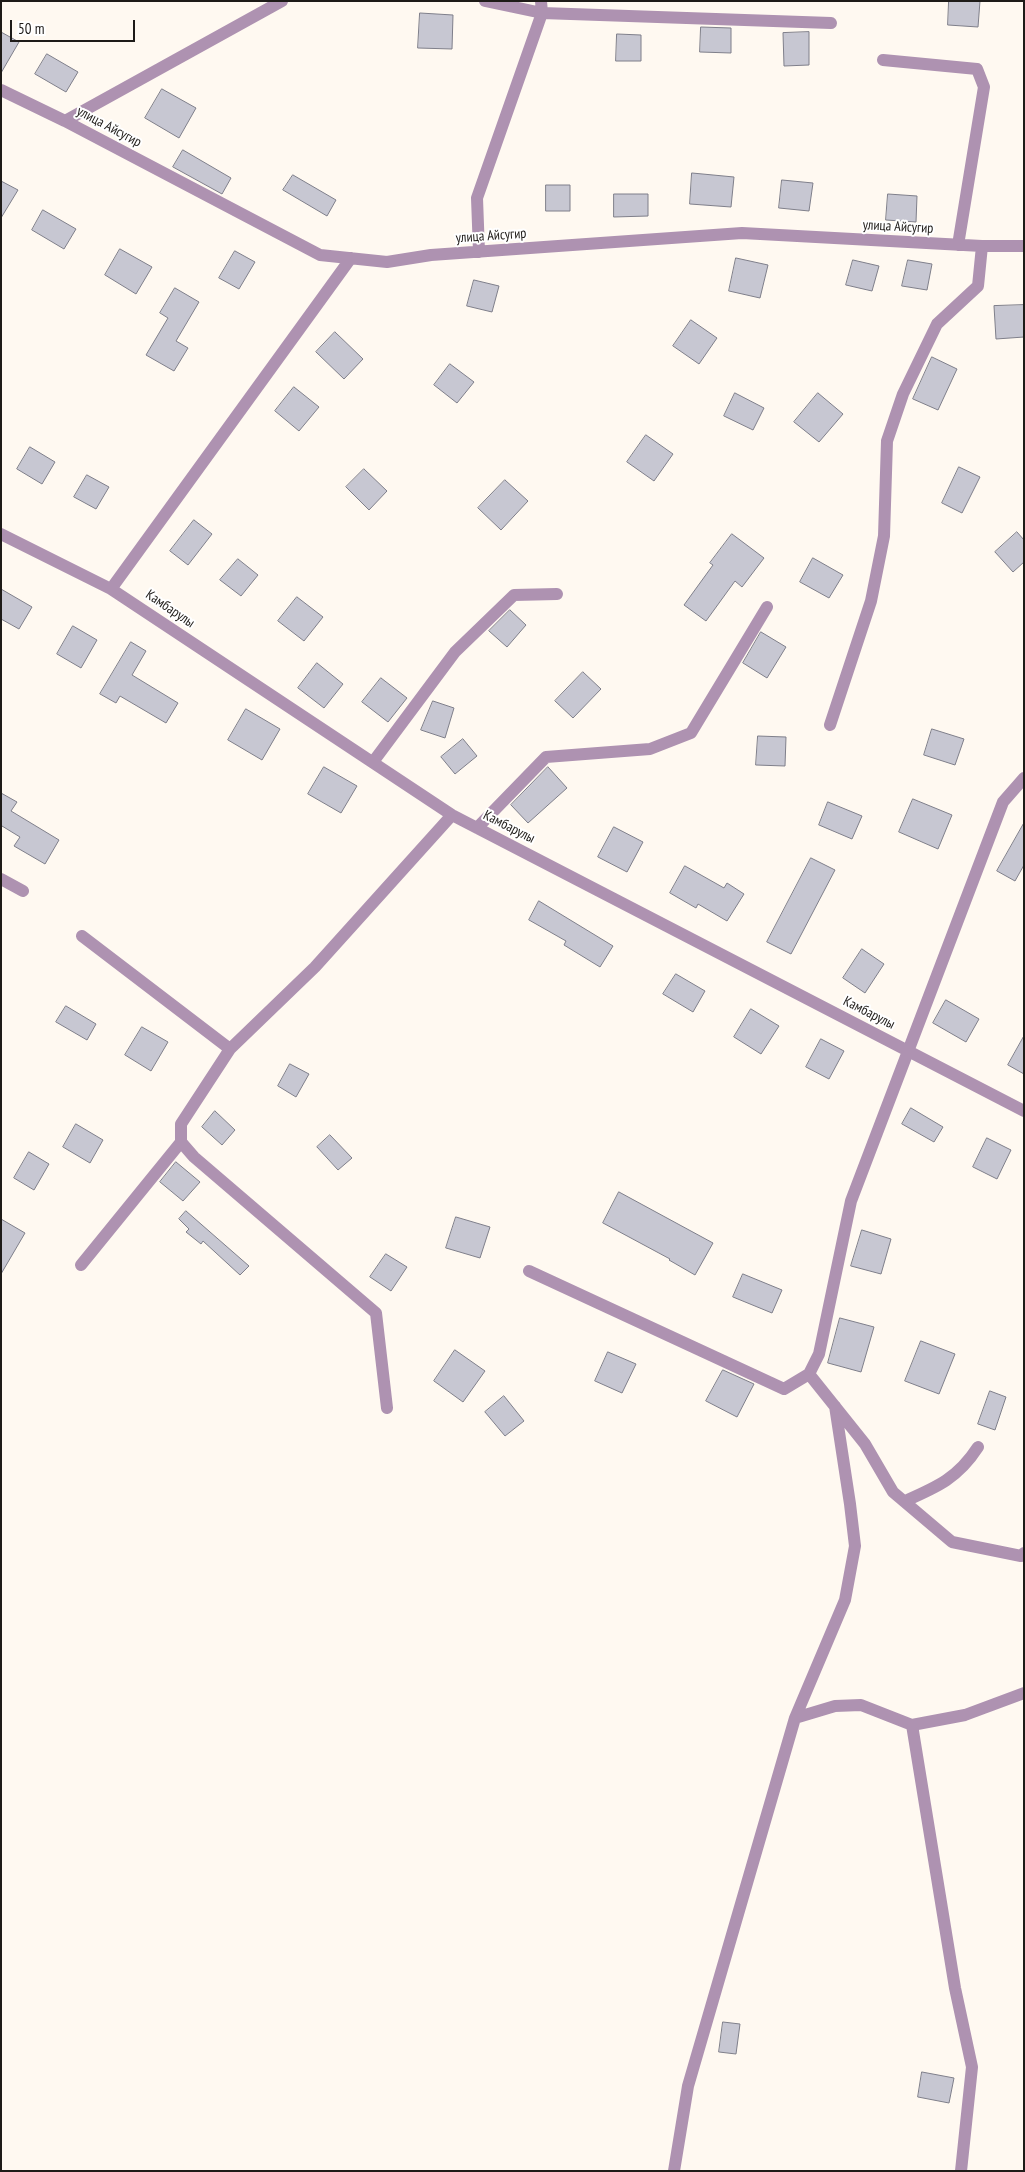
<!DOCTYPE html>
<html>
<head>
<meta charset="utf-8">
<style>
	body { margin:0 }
	#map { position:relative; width:1025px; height:2172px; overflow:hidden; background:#fff9f1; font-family:"PT Sans Narrow",sans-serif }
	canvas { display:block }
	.frame { position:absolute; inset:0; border:2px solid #1e1b18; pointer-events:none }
	.scale { position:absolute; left:10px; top:20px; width:125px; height:22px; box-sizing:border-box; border:2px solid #1e1b18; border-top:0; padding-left:6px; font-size:15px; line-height:18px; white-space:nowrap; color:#1e1b18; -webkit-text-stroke:4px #fff; paint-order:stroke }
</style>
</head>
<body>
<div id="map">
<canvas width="1025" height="2172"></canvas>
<div class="frame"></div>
<div class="scale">50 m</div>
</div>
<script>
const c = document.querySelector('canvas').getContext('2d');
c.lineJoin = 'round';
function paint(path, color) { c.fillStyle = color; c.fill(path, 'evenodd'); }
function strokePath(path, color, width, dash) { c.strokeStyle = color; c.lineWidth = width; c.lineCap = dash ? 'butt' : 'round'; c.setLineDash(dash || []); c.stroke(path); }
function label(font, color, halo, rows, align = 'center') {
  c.font = font + ' "PT Sans Narrow",sans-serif'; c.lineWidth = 4; c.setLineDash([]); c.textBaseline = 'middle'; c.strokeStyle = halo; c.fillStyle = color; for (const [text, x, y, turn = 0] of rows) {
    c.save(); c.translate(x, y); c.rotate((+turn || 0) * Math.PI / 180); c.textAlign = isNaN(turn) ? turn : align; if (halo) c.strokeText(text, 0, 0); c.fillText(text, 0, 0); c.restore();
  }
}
const building = new Path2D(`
	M 949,1 L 980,1 L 978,27 L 948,25 Z
	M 420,13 L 453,15 L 452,49 L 418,48 Z
	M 701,27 L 731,28 L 731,53 L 700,52 Z
	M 1,32 L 19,42 L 1,73 Z
	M 809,32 L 809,65 L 784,66 L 783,33 Z
	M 617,34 L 641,35 L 641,61 L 616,61 Z
	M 47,54 L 78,72 L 66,92 L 35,74 Z
	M 162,89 L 196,108 L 179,138 L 145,118 Z
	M 183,150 L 231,178 L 222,194 L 173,167 Z
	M 692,173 L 734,177 L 731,207 L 690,204 Z
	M 293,175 L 336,200 L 327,216 L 283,190 Z
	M 782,180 L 813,183 L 809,211 L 779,208 Z
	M 1,181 L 18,190 L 1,218 Z
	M 546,185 L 570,185 L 570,211 L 546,211 Z
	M 614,194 L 648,194 L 648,216 L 614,217 Z
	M 888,194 L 917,196 L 916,222 L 886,220 Z
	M 43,210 L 76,229 L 64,249 L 32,230 Z
	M 120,249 L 152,267 L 136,294 L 105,275 Z
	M 235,251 L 255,262 L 239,289 L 219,278 Z
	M 736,258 L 768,265 L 760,298 L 729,291 Z
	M 853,260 L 879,266 L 872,291 L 846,285 Z
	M 908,260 L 932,264 L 927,290 L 902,286 Z
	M 474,280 L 499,286 L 492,312 L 467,306 Z
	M 175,288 L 199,302 L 176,341 L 188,348 L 174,371 L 146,355 L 168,318 L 160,313 Z
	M 1024,305 L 1024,337 L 996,339 L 994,306 Z
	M 691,320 L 717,338 L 699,364 L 673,346 Z
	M 335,332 L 363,359 L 344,379 L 316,352 Z
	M 932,357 L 957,369 L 938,410 L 913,399 Z
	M 450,364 L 474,382 L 457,403 L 434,385 Z
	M 294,387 L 319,407 L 299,431 L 275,411 Z
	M 735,393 L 764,408 L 753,430 L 724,416 Z
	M 818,393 L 843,414 L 819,442 L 794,422 Z
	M 646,435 L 673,454 L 654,481 L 627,462 Z
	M 30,447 L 55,462 L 42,484 L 17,469 Z
	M 959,467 L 980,477 L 962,513 L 942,503 Z
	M 364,469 L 387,491 L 369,510 L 346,487 Z
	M 87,475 L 109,487 L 96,509 L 74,497 Z
	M 505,480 L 528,501 L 501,530 L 478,508 Z
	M 194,520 L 212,534 L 188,565 L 170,551 Z
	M 1017,532 L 1024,540 L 1024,562 L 1013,572 L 995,552 Z
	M 732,534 L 764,558 L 742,587 L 735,581 L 706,621 L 684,605 L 713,565 L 710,563 Z
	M 813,558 L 843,575 L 829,598 L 800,582 Z
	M 238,559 L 258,575 L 241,596 L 220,580 Z
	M 1,589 L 32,607 L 19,629 L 1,619 Z
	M 297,597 L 323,617 L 304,641 L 278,621 Z
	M 510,610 L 526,625 L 507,647 L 489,631 Z
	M 73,626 L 97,640 L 81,668 L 57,654 Z
	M 761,632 L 786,647 L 767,678 L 743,663 Z
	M 131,642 L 146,651 L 132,675 L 178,703 L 166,723 L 120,696 L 116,703 L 100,694 Z
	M 317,663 L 343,684 L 324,708 L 298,688 Z
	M 583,672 L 601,689 L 573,718 L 555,701 Z
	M 381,678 L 407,698 L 388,722 L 362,702 Z
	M 433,701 L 454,708 L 445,738 L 421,730 Z
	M 246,709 L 280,729 L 262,760 L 228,740 Z
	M 932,729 L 964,739 L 955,765 L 924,755 Z
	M 758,736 L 786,737 L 785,766 L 756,765 Z
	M 463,739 L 477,756 L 455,774 L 441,757 Z
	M 324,767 L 357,786 L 341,813 L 308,794 Z
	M 548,767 L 567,788 L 528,823 L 511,805 Z
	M 1,793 L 17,802 L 11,811 L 59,840 L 45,864 L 14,846 L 20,837 L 2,826 L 1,828 Z
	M 913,799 L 952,815 L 938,849 L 899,832 Z
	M 828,802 L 862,816 L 852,839 L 819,825 Z
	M 1024,823 L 1024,865 L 1015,881 L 997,871 Z
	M 614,827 L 643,842 L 627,872 L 598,857 Z
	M 811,858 L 835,870 L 791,954 L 767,942 Z
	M 685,866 L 724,888 L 727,883 L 744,894 L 727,921 L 698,904 L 696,908 L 670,893 Z
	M 539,901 L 613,946 L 600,967 L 564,945 L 566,941 L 529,920 Z
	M 862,949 L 884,964 L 865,993 L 843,978 Z
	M 676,974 L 705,991 L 693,1012 L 663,994 Z
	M 946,1000 L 979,1019 L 966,1042 L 933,1023 Z
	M 66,1006 L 96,1024 L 87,1040 L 56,1022 Z
	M 751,1009 L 779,1026 L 761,1054 L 734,1037 Z
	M 142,1027 L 168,1042 L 151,1071 L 125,1055 Z
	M 1024,1036 L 1024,1074 L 1008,1065 Z
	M 821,1039 L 844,1051 L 829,1079 L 806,1067 Z
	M 290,1064 L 309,1074 L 296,1097 L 278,1086 Z
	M 911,1108 L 943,1127 L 934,1142 L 902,1124 Z
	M 215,1111 L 235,1130 L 222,1145 L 202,1127 Z
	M 76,1124 L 103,1140 L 90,1163 L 63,1147 Z
	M 330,1135 L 352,1158 L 338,1170 L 317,1147 Z
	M 987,1138 L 1011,1150 L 997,1179 L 973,1167 Z
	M 29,1152 L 49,1164 L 34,1190 L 14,1178 Z
	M 176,1162 L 200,1182 L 183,1201 L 160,1182 Z
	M 619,1192 L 713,1243 L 695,1275 L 669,1260 L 670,1259 L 603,1223 Z
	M 186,1211 L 249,1266 L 240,1275 L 203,1241 L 201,1244 L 186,1232 L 189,1229 L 179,1219 Z
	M 456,1217 L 490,1227 L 480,1258 L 446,1248 Z
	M 1,1219 L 25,1233 L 1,1274 Z
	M 862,1230 L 891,1239 L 881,1274 L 851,1266 Z
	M 386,1254 L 407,1267 L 391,1291 L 370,1277 Z
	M 743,1274 L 782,1290 L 772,1313 L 733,1297 Z
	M 840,1318 L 874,1327 L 861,1372 L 828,1363 Z
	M 921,1341 L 955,1354 L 939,1394 L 905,1381 Z
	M 455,1350 L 485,1371 L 463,1402 L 434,1381 Z
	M 608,1352 L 636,1364 L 622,1393 L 595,1381 Z
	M 723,1370 L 754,1384 L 737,1417 L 706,1401 Z
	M 990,1391 L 1006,1397 L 995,1430 L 978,1424 Z
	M 504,1396 L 524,1421 L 505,1436 L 485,1412 Z
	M 723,2022 L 740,2024 L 736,2054 L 719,2052 Z
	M 922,2072 L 954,2078 L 949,2103 L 918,2097 Z`);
paint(building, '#c7c7d2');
strokePath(building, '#7f7f8a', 1);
strokePath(new Path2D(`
	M 485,1 L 542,13 L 831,23
	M 883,60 L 977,69 L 984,87 L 958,245
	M 1,90 L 65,121 L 320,255 L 387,262 L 431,255 L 742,233 L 982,246 L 1024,246
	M 65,121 L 282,1
	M 479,252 L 477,198 L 542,13 L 541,1
	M 1,534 L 111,589 L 452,815 L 1024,1111
	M 111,589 L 351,258
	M 830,725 L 871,601 L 884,536 L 887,441 L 903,394 L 937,324 L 978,286 L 982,246
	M 373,762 L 455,652 L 514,595 L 557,594
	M 477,828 L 546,757 L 650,749 L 691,733 L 767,607
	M 1,879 L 23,891
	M 82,936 L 230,1049
	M 81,1265 L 181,1142
	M 529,1271 L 784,1389 L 809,1374 L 819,1354 L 851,1201 L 1003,802 L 1024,778
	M 809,1374 L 865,1444 L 893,1492 L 952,1542 L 1021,1556 L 1024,1553
	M 387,1408 L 376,1313 L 194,1157 L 181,1142 L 181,1124 L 230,1049 L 315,967 L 452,815
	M 905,1501 C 937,1487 958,1478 978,1447
	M 795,1718 L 835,1706 L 861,1705 L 912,1725 L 965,1715 L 1024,1693
	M 912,1725 L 955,1988 L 972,2067 L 961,2171
	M 674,2171 L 688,2086 L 795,1718 L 845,1600 L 855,1546 L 850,1504 L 835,1406`), '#ae92b1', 12);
label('14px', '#1e1b18', '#fff', [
	["улица Айсугир",109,127,28],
	["улица Айсугир",898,227,3],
	["улица Айсугир",491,236,-4],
	["Камбарулы",170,609,34],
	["Камбарулы",509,827,27],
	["Камбарулы",869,1013,27]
]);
</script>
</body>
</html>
